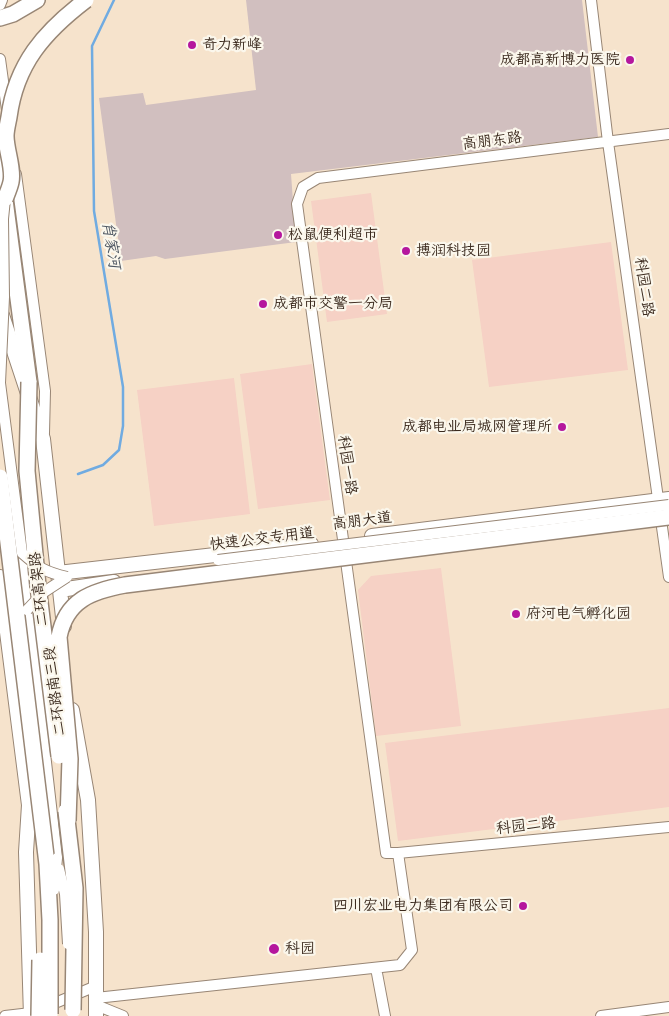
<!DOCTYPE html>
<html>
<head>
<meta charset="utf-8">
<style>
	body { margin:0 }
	canvas { display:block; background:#f6e3cc }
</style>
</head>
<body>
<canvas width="669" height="1016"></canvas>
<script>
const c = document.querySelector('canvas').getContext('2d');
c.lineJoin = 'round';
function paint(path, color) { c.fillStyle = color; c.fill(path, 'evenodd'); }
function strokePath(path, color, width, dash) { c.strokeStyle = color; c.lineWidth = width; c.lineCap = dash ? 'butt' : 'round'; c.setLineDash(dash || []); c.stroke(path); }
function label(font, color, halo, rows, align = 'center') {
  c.font = font + ' "Comic Neue","LXGW WenKai TC",sans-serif'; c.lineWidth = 4.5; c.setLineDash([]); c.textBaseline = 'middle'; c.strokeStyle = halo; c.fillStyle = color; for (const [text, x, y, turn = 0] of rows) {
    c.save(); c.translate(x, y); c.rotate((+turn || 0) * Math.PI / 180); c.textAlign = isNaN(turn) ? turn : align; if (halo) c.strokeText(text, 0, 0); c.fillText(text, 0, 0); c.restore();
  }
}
paint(new Path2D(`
	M 371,193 L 387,314 L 327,322 L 311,201 Z
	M 611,242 L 628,370 L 489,387 L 472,260 Z
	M 312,364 L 330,500 L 258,509 L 240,374 Z
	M 234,378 L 250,514 L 154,526 L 137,390 Z
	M 441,568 L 461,726 L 376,736 L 358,590 L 371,576 Z
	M 669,708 L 669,807 L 398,841 L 385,743 Z`), '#f6d1c5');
paint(new Path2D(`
	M 246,0 L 582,0 L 598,137 L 291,174 L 296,242 L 165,259 L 156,256 L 121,261 L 99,98 L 143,93 L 146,105 L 256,90 Z`), '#d1bfbf');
strokePath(new Path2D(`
	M 78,474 L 103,465 L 119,450 L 123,426 L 123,387 L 94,211 L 92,46 L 114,0`), '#70abe1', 2.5);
const minor = new Path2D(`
	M 591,0 L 608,142 L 669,577
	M 0,5 L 2,0
	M 0,59 L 7,110
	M 669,134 L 318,178 L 303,187 L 297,204 L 386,853 L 398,853 L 669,827
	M 16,174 L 45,391 L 44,433
	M 22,553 L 57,858
	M 376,968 L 385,1016
	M 96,998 L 400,965 L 412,950 L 398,853
	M 96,1005 L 123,1016
	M 5,1016 L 31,1013 L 96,986
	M 601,1016 L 669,1007`);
const major = new Path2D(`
	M 2,315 L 43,439 L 64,626
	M 372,536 L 669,499
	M 58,573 L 311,544
	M 0,577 L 29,805 L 26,852 L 31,1016
	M 60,590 L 114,582
	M 72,710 L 88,800 L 96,932 L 96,1016`);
const highway = new Path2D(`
	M 0,18 L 13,14 L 37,0
	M 0,162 L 29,382`);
strokePath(minor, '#988675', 12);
strokePath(major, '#988675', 16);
strokePath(highway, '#988675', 18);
strokePath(minor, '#fff', 10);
strokePath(major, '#fff', 14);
strokePath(highway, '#fff', 15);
const minorBridge = new Path2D(`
	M 5,199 L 3,219 L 4,297 L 0,383 L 22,553 C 39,568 45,572 67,577
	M 218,560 L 669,505
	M 27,610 L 44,592 L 67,577
	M 59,869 L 65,894 L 68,944
	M 54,890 L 57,858`);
const highwayBridge = new Path2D(`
	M 5,199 C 7,194 10,187 11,182 C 14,169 6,150 6,136 C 6,130 8,123 9,117 C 16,64 44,32 86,0
	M 29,382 L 27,471 L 38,586 L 59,756
	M 0,477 L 47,864 L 50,920 L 50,1014
	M 66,811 L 75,888 L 73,1010
	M 68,821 L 70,759 L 59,637 C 66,600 92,591 125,585 L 669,517
	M 39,1016 L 40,960`);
strokePath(minorBridge, '#988675', 12, []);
strokePath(highwayBridge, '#988675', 18, []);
strokePath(minorBridge, '#fff', 10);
strokePath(highwayBridge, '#fff', 15);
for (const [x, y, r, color] of [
	[192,45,5,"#b5179e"],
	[630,60,5,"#b5179e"],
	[278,235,5,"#b5179e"],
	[406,251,5,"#b5179e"],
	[263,304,5,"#b5179e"],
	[562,427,5,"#b5179e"],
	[516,614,5,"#b5179e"],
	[523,906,5,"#b5179e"],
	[274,949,6,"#b5179e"]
]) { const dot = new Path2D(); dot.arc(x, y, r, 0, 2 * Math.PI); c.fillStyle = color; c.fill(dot); strokePath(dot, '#fbf7ec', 2); }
label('15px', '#3b2a1e', '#fbf7ec', [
	["奇力新峰",202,45],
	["成都高新博力医院",620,60,"right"],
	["松鼠便利超市",288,235],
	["搏润科技园",416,251],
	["成都市交警一分局",273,304],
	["成都电业局城网管理所",552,427,"right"],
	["府河电气孵化园",526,614],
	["四川宏业电力集团有限公司",513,906,"right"],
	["科园",285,949]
], 'left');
label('15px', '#3b2a1e', '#fbf7ec', [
	["高朋东路",492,141,-7],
	["科园二路",644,287,82],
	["科园一路",347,465,82],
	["高朋大道",362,521,-7],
	["快速公交专用道",262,539,-7],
	["二环高架路",39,589,-96],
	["二环路南三段",55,691,-97],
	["科园二路",526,826,-6]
]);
label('italic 16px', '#4e5762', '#fbf7ec', [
	["肖家河",111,245,81]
]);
</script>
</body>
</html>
